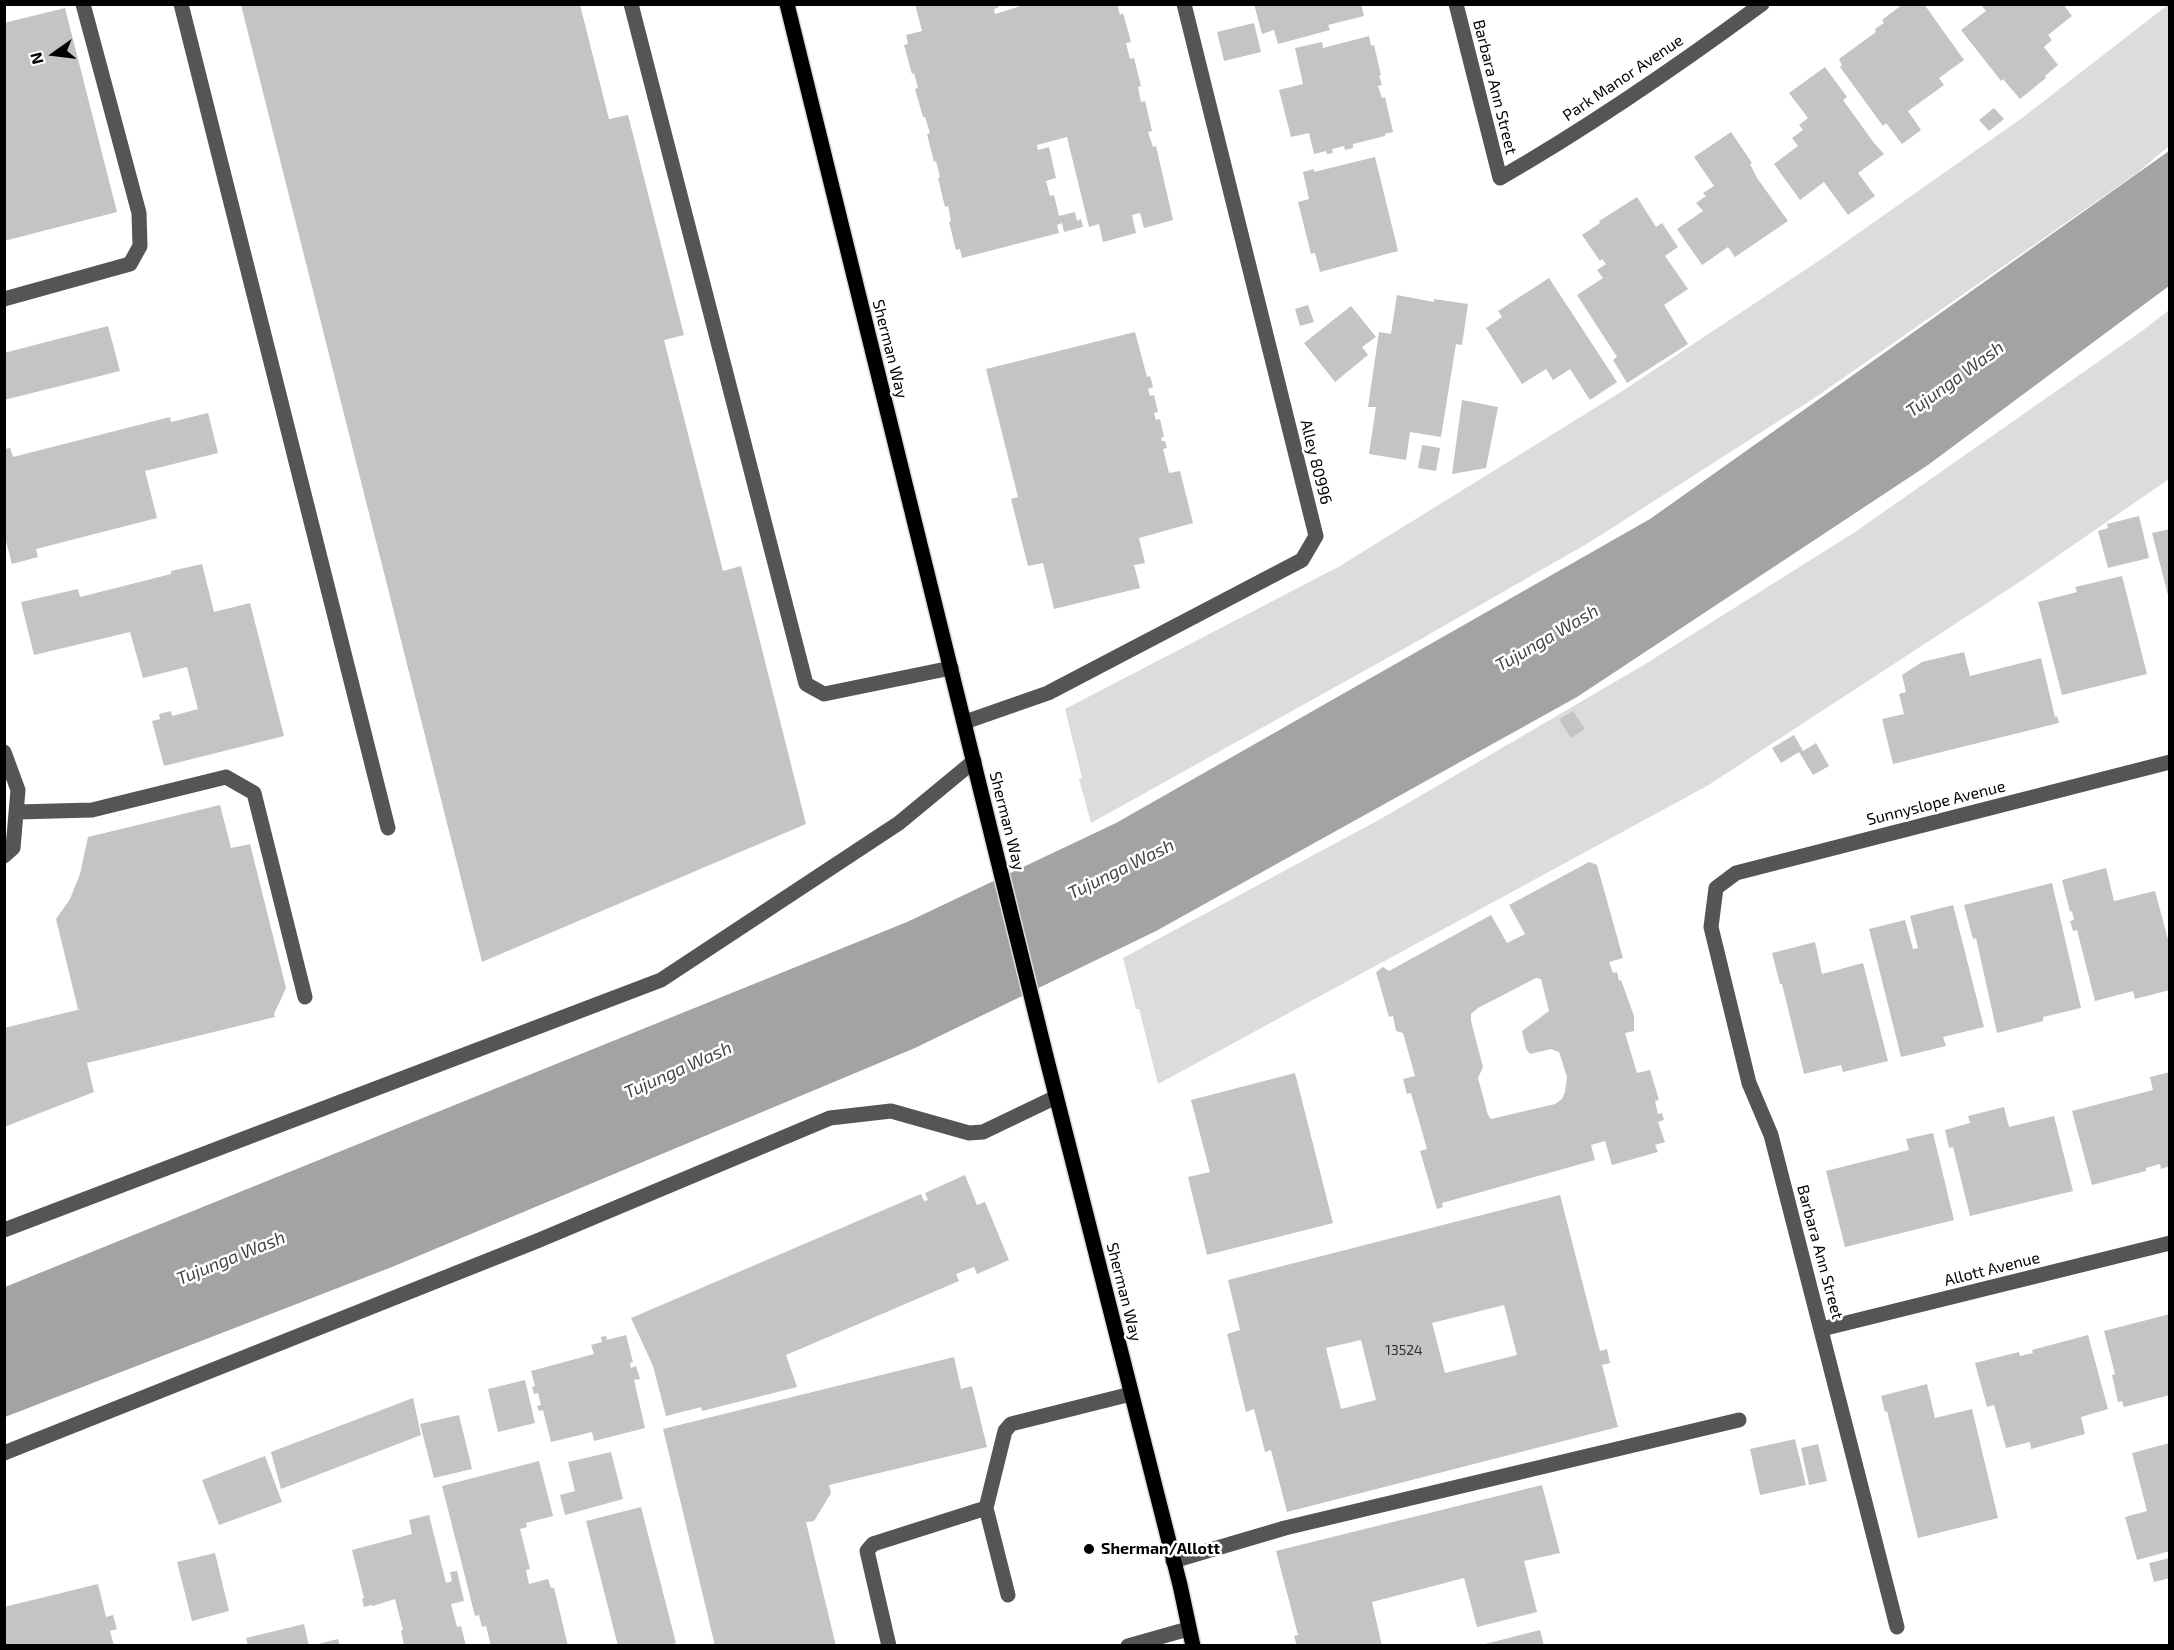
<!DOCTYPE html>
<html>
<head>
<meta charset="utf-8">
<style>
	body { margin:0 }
	#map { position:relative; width:2174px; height:1650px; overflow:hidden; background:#fff; font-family:"Exo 2",sans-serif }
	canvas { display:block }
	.frame { position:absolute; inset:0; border:6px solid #000; pointer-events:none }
	.north { position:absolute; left:24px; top:24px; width:60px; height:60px; -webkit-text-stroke:4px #fff; paint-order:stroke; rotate:256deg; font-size:16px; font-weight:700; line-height:24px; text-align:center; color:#000 }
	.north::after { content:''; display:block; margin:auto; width:21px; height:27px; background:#000; clip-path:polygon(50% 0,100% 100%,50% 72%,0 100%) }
</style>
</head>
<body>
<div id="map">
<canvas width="2174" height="1650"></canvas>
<div class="frame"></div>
<div class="north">N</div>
</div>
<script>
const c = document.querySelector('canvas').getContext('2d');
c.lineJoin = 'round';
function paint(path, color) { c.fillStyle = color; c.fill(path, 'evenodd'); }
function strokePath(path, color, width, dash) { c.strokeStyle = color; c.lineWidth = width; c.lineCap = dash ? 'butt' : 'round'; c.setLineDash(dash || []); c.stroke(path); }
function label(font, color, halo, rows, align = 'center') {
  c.font = font + ' "Exo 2",sans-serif'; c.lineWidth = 5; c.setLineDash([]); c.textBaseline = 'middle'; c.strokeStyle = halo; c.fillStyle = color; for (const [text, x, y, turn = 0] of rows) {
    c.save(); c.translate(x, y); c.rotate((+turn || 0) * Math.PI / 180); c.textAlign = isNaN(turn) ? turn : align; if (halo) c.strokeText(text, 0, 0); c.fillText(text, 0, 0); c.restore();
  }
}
paint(new Path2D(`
	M 2169,4 L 2169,146 L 2137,173 L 1813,399 L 1590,542 L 1407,647 L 1091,823 L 1079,779 L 1082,778 L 1065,709 L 1340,566 L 1624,390 L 1823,258 L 2022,118 Z
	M 2169,310 L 2169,479 L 2024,579 L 1707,786 L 1158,1084 L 1139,1009 L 1136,1009 L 1123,958 L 1384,817 L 1642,666 L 1855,532 L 2142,331 Z`), '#dcdcdc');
paint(new Path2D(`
	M 2169,151 L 2169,286 L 1928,465 L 1577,697 L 1156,931 L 915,1048 L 392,1267 L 5,1417 L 5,1287 L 907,922 L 1116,823 L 1650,519 Z`), '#a3a3a3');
paint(new Path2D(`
	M 915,4 L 998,4 L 999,7 L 994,9 L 995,14 L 1027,4 L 1117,4 L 1120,15 L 1123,13 L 1131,42 L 1126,43 L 1130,59 L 1134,58 L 1141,86 L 1138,87 L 1141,102 L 1145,101 L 1152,131 L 1148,132 L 1153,147 L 1156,146 L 1173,220 L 1144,228 L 1140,213 L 1132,215 L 1136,233 L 1103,242 L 1099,224 L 1089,227 L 1067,137 L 1037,145 L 1038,150 L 1049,147 L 1056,178 L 1046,181 L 1050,196 L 1054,195 L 1059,216 L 1075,212 L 1077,221 L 1081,219 L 1083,227 L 1064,232 L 1062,223 L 1057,225 L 1059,233 L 962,258 L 960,249 L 956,250 L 949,222 L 951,221 L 948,206 L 945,207 L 938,178 L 940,177 L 936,161 L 934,162 L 927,134 L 930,133 L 925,117 L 923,117 L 915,89 L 918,88 L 914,73 L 912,74 L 904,45 L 908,44 L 906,35 L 922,31 Z
	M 1254,4 L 1361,4 L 1364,16 L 1328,25 L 1330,30 L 1278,44 L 1274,30 L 1262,34 Z
	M 1903,4 L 1924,4 L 1964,60 L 1939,78 L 1944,85 L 1908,111 L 1921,130 L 1902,144 L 1886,123 L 1883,126 L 1840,67 L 1842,65 L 1839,59 L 1876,32 L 1875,29 L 1884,23 L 1882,20 Z
	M 1980,4 L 2063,4 L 2072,16 L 2048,35 L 2052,40 L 2044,47 L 2058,65 L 2045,76 L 2046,78 L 2020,99 L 2003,79 L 2001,81 L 1961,30 L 1986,11 Z
	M 241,5 L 580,5 L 609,119 L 628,115 L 684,335 L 664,340 L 723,571 L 741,566 L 806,824 L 482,962 Z
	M 65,8 L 117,212 L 4,241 L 4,23 Z
	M 1254,23 L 1261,52 L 1224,61 L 1217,32 Z
	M 1369,36 L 1371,46 L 1374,45 L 1381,75 L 1379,75 L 1382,85 L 1378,86 L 1382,98 L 1385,97 L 1393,132 L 1385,134 L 1385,136 L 1353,144 L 1353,148 L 1345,150 L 1344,146 L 1332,149 L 1333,153 L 1327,154 L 1326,151 L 1314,154 L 1309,133 L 1291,137 L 1279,90 L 1303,84 L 1295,48 L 1322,42 L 1323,48 Z
	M 1825,67 L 1847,97 L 1843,100 L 1874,143 L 1884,154 L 1858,173 L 1875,196 L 1848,215 L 1824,182 L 1800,200 L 1774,164 L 1798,146 L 1792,138 L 1803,130 L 1799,125 L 1808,118 L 1789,93 Z
	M 1994,108 L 2004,119 L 1989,131 L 1979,120 Z
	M 1731,132 L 1752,163 L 1750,164 L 1757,178 L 1788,221 L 1735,257 L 1728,247 L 1702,265 L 1677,229 L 1703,211 L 1696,203 L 1706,196 L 1703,193 L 1714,186 L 1694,157 Z
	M 1375,157 L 1398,251 L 1320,272 L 1315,253 L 1311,254 L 1298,202 L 1309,199 L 1303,172 L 1314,169 L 1314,172 Z
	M 1637,197 L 1656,227 L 1662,223 L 1678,247 L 1665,256 L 1688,289 L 1664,305 L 1688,344 L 1627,383 L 1613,360 L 1617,357 L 1577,295 L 1603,278 L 1597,270 L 1606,264 L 1602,259 L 1600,261 L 1582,235 L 1600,223 L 1599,221 Z
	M 1549,278 L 1617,382 L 1590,400 L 1570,369 L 1553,380 L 1546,369 L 1522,384 L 1486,328 L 1502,317 L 1498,311 Z
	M 1397,295 L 1434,302 L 1434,299 L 1468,304 L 1462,345 L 1456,344 L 1441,437 L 1410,432 L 1406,460 L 1369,454 L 1376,407 L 1368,407 L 1379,332 L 1391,334 Z
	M 1308,305 L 1314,322 L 1300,326 L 1295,309 Z
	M 1351,306 L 1376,337 L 1362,347 L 1368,355 L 1335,382 L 1304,343 Z
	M 108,326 L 120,371 L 4,400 L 4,353 Z
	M 1135,332 L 1147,377 L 1150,376 L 1153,387 L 1148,389 L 1150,396 L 1154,395 L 1158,412 L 1154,413 L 1156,420 L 1160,419 L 1164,437 L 1161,438 L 1162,441 L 1165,441 L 1167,448 L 1163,449 L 1169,473 L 1180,471 L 1193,523 L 1139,538 L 1145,563 L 1134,565 L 1140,588 L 1054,609 L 1043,563 L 1028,566 L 1011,499 L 1018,497 L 986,369 Z
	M 1462,400 L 1498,407 L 1486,468 L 1452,474 Z
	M 208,413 L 218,453 L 145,471 L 157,518 L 36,549 L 38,557 L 12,564 L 4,534 L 4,449 L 10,448 L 13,457 L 170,417 L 171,422 Z
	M 1422,445 L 1440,448 L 1436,471 L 1418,468 Z
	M 2139,516 L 2149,558 L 2108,568 L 2098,531 L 2108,528 L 2107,524 Z
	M 2170,529 L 2170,599 L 2169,599 L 2152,533 Z
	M 202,564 L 214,612 L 250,603 L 284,736 L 164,766 L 152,721 L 160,719 L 159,714 L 171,711 L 172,716 L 198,709 L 187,667 L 143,678 L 130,632 L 34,655 L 21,602 L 78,589 L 80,597 L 171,574 L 171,571 Z
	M 2122,576 L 2147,674 L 2062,695 L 2038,602 L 2077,592 L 2075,587 Z
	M 1964,652 L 1970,676 L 2041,658 L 2055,717 L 2057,716 L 2059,723 L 1893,764 L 1882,719 L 1904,714 L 1899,694 L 1906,692 L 1902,675 L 1922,662 Z
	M 1573,711 L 1585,729 L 1571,738 L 1559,719 Z
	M 1794,735 L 1803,751 L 1816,743 L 1829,766 L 1813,775 L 1799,752 L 1781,763 L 1772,748 Z
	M 220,805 L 231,848 L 250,844 L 286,988 L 274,1014 L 275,1017 L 87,1063 L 94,1092 L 4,1127 L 4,1028 L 81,1009 L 78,1009 L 56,919 L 70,899 L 80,874 L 88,837 Z
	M 1589,862 L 1597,865 L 1623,958 L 1609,962 L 1613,973 L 1617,972 L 1619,981 L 1621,980 L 1634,1016 L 1634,1031 L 1625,1033 L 1637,1073 L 1650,1070 L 1659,1100 L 1655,1101 L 1658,1114 L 1662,1113 L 1664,1120 L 1658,1122 L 1665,1142 L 1655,1145 L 1658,1152 L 1612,1165 L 1605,1141 L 1591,1145 L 1595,1160 L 1442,1203 L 1443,1207 L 1437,1209 L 1420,1151 L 1427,1149 L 1411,1093 L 1407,1094 L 1403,1079 L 1415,1076 L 1403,1033 L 1396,1031 L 1393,1016 L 1389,1017 L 1376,972 L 1383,967 L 1389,971 L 1491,915 L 1507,943 L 1525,934 L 1509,905 ZM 1536,978 L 1541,979 L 1549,1011 L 1522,1031 L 1526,1049 L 1530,1054 L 1551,1049 L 1559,1052 L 1567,1077 L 1565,1092 L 1562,1099 L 1555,1104 L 1491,1119 L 1488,1115 L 1478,1078 L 1483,1067 L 1471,1021 L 1471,1014 L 1478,1008 Z
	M 2106,868 L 2114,901 L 2155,891 L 2170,947 L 2170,990 L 2135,999 L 2133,991 L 2095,1001 L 2077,930 L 2073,931 L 2070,921 L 2074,920 L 2072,911 L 2070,912 L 2062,880 Z
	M 2052,883 L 2081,1008 L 2043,1017 L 2043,1021 L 1997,1033 L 1976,938 L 1973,939 L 1964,905 Z
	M 1953,905 L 1984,1027 L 1943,1037 L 1946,1046 L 1901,1057 L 1869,929 L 1905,920 L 1913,949 L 1918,948 L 1910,916 Z
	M 1815,942 L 1822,974 L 1863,963 L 1888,1061 L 1843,1072 L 1841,1065 L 1804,1074 L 1782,984 L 1780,984 L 1772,953 Z
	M 2170,1072 L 2170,1166 L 2161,1169 L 2160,1164 L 2146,1168 L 2146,1171 L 2092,1185 L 2072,1111 L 2153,1090 L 2150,1077 Z
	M 1295,1073 L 1333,1223 L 1207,1255 L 1188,1177 L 1210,1172 L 1191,1100 Z
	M 2004,1107 L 2009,1127 L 2054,1116 L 2073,1191 L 1970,1216 L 1953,1147 L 1949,1148 L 1945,1130 L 1970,1123 L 1968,1116 Z
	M 1933,1133 L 1954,1220 L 1845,1247 L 1826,1171 L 1909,1150 L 1906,1139 Z
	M 965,1175 L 977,1205 L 985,1202 L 1009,1260 L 977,1274 L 974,1267 L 956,1274 L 959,1281 L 786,1355 L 797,1387 L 702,1411 L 701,1407 L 666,1416 L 653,1366 L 631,1318 L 921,1194 L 924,1201 L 928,1200 L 925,1193 Z
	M 1560,1195 L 1600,1351 L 1607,1349 L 1610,1363 L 1602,1365 L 1618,1427 L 1287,1512 L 1271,1450 L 1265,1452 L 1254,1409 L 1246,1412 L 1227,1334 L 1240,1330 L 1228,1280 ZM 1504,1305 L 1517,1355 L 1445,1373 L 1432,1323 ZM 1361,1340 L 1376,1400 L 1341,1409 L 1326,1348 Z
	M 2170,1314 L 2170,1395 L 2124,1407 L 2122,1401 L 2118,1402 L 2112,1375 L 2115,1374 L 2104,1331 Z
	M 626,1335 L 633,1362 L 630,1363 L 631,1368 L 636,1366 L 640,1379 L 634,1380 L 645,1428 L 594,1441 L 592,1432 L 551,1442 L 543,1410 L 539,1411 L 537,1406 L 541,1405 L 538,1393 L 534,1394 L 532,1387 L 535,1386 L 531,1371 L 594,1354 L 591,1345 L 602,1342 L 601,1337 L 606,1336 L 607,1340 Z
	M 2088,1335 L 2108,1409 L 2081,1417 L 2085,1434 L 2031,1449 L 2030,1442 L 2006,1448 L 1994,1405 L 1987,1407 L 1975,1363 L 2019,1352 L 2020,1356 L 2033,1353 L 2032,1350 Z
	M 954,1357 L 961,1389 L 972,1386 L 987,1447 L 829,1485 L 831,1493 L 814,1521 L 806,1522 L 836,1646 L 715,1646 L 663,1429 Z
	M 525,1380 L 535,1423 L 498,1432 L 488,1389 Z
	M 1927,1384 L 1935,1418 L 1972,1409 L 1998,1518 L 1918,1538 L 1887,1411 L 1885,1412 L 1881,1396 Z
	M 413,1398 L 421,1435 L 281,1489 L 271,1452 Z
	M 459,1415 L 472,1469 L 434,1478 L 420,1424 Z
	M 1795,1439 L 1806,1485 L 1760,1495 L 1750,1449 Z
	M 2170,1443 L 2170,1551 L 2137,1560 L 2125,1517 L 2147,1511 L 2132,1453 Z
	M 1818,1444 L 1827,1481 L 1809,1485 L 1801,1448 Z
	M 611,1452 L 623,1499 L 565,1515 L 560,1495 L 575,1491 L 568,1462 Z
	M 265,1456 L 282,1502 L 219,1525 L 202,1480 Z
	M 539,1461 L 553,1516 L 526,1523 L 527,1527 L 520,1529 L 530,1569 L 526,1570 L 529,1584 L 548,1579 L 551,1588 L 554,1588 L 568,1646 L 491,1646 L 486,1626 L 482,1627 L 479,1615 L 475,1616 L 442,1486 Z
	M 1542,1485 L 1560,1553 L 1524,1561 L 1537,1612 L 1477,1627 L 1464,1578 L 1372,1602 L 1382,1646 L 1297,1646 L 1294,1636 L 1298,1635 L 1276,1551 Z
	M 641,1507 L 676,1643 L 666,1646 L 618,1646 L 586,1521 Z
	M 429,1515 L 446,1583 L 452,1581 L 450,1572 L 457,1571 L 464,1601 L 451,1604 L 457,1627 L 461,1626 L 466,1646 L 404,1645 L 401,1631 L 403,1630 L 395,1599 L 373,1606 L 372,1605 L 364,1607 L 362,1599 L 364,1598 L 352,1550 L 412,1534 L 409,1520 Z
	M 215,1553 L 229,1611 L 192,1621 L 177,1562 Z
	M 2170,1558 L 2170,1578 L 2154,1582 L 2149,1563 Z
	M 98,1584 L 106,1617 L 113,1615 L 117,1629 L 110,1631 L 114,1646 L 4,1646 L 4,1607 Z
	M 304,1624 L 309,1646 L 248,1646 L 246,1638 Z
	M 1540,1630 L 1544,1646 L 1481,1646 L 1481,1645 Z
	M 338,1639 L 340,1646 L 314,1646 L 314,1645 Z`), '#c4c4c4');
const major = new Path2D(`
	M 787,4 L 1047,1060 L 1180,1585 L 1193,1646`);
strokePath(major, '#dbdbdb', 18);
strokePath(new Path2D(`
	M 181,4 L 388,828
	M 631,4 L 806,684 L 824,694 L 951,668
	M 1456,4 L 1500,178 C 1589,127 1679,65 1762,4
	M 4,299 L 130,264 L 140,246 L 139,213 L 83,4
	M 965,722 L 1048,693 L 1302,560 L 1316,536 L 1184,4
	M 4,752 L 18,790 L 13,848 L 4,856
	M 17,812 L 92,810 L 226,777 L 254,793 L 305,997
	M 4,1230 L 661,980 L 899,823 L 974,761
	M 1822,1329 L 2170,1243
	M 4,1453 L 537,1241 L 830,1118 L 891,1111 L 969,1133 L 983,1132 L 1056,1097
	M 986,1508 L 1008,1595
	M 1173,1561 L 1285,1528 L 1739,1420
	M 1897,1627 L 1771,1135 L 1749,1083 L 1711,927 L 1716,888 L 1736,873 L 2170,762
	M 889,1646 L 867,1551 L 873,1544 L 986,1508 L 1005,1431 L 1011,1424 L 1131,1394
	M 1128,1646 L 1188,1629`), '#555', 15);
strokePath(major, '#000', 15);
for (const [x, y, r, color] of [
	[1089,1549,6,"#000"]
]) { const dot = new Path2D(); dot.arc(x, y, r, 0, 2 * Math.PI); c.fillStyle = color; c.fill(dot); strokePath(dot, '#fff', 2); }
label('14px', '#313131', null, [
	["13524",1404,1350]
]);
label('16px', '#000', '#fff', [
	["Park Manor Avenue",1623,78,-34],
	["Barbara Ann Street",1495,87,76],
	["Sherman Way",890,349,76],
	["Alley 80996",1316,462,76],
	["Sunnyslope Avenue",1936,803,-14],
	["Sherman Way",1007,821,76],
	["Barbara Ann Street",1820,1252,75],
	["Allott Avenue",1992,1269,-14],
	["Sherman Way",1124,1292,76]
]);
label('bold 16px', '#000', '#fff', [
	["Sherman/Allott",1101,1549]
], 'left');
label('italic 18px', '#444', '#fff', [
	["Tujunga Wash",1955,379,-36],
	["Tujunga Wash",1547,638,-30],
	["Tujunga Wash",1121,869,-26],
	["Tujunga Wash",678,1070,-24],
	["Tujunga Wash",231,1258,-22]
]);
</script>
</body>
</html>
